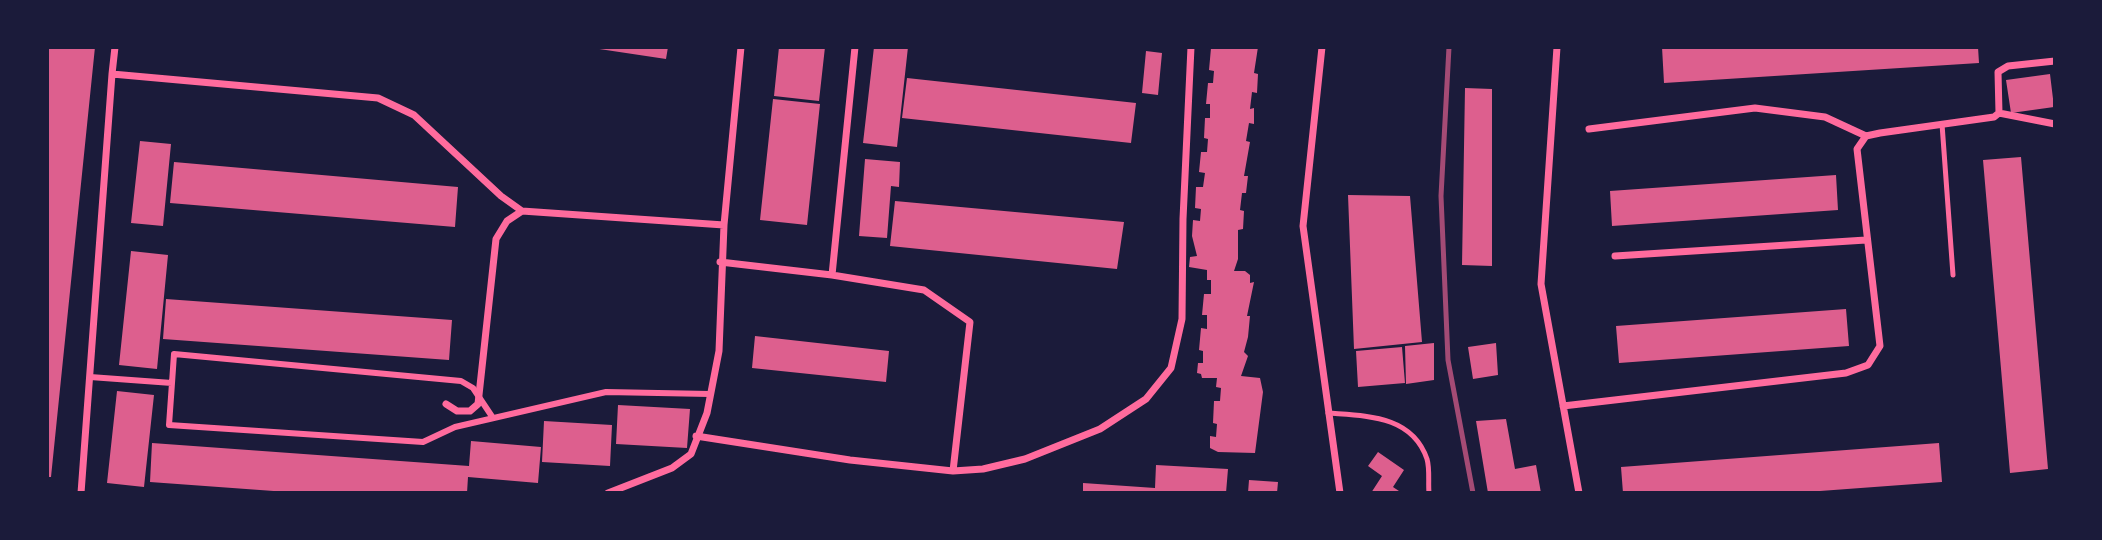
<!DOCTYPE html>
<html>
<head>
<meta charset="utf-8">
<style>
	body { margin:0 }
	#map { position:relative; width:2102px; height:540px; overflow:hidden; background:#1b1b3a; font-family:Lato,sans-serif }
	canvas { display:block }
	.frame { position:absolute; inset:0; border:49px solid #1b1b3a; pointer-events:none }
</style>
</head>
<body>
<div id="map">
<canvas width="2102" height="540"></canvas>
<div class="frame"></div>
</div>
<script>
const c = document.querySelector('canvas').getContext('2d');
c.lineJoin = 'round';
function paint(path, color) { c.fillStyle = color; c.fill(path, 'evenodd'); }
function strokePath(path, color, width, dash) { c.strokeStyle = color; c.lineWidth = width; c.lineCap = dash ? 'butt' : 'round'; c.setLineDash(dash || []); c.stroke(path); }
paint(new Path2D(`
	M 47,47 L 95,47 L 51,477 L 47,477 Z
	M 586,47 L 668,47 L 666,59 Z
	M 779,47 L 825,47 L 819,101 L 774,96 Z
	M 874,47 L 908,47 L 897,147 L 863,143 Z
	M 1258,47 L 1254,73 L 1258,74 L 1257,93 L 1252,92 L 1250,109 L 1254,108 L 1254,124 L 1249,123 L 1246,141 L 1250,142 L 1244,176 L 1248,176 L 1246,193 L 1242,193 L 1240,210 L 1244,211 L 1243,229 L 1238,230 L 1238,259 L 1234,271 L 1245,271 L 1250,275 L 1250,283 L 1254,282 L 1247,316 L 1250,316 L 1248,337 L 1244,352 L 1248,356 L 1241,376 L 1260,378 L 1263,392 L 1255,453 L 1218,452 L 1210,448 L 1210,436 L 1216,437 L 1217,424 L 1213,423 L 1214,401 L 1220,401 L 1221,388 L 1216,387 L 1217,378 L 1202,378 L 1201,374 L 1197,373 L 1198,363 L 1203,363 L 1203,351 L 1199,350 L 1201,328 L 1207,329 L 1207,315 L 1202,315 L 1204,294 L 1211,294 L 1211,280 L 1207,280 L 1207,270 L 1189,267 L 1190,257 L 1197,256 L 1192,236 L 1193,220 L 1200,221 L 1201,209 L 1195,208 L 1196,187 L 1203,187 L 1205,173 L 1199,172 L 1201,152 L 1207,152 L 1208,139 L 1204,138 L 1205,118 L 1210,118 L 1210,104 L 1206,104 L 1208,83 L 1213,83 L 1214,71 L 1209,70 L 1211,48 Z
	M 1662,47 L 1978,47 L 1979,63 L 1664,83 Z
	M 1146,51 L 1162,53 L 1158,95 L 1142,93 Z
	M 2050,74 L 2054,107 L 2011,113 L 2006,80 Z
	M 907,78 L 1136,103 L 1131,143 L 902,118 Z
	M 1465,88 L 1492,89 L 1492,266 L 1462,265 Z
	M 773,99 L 820,104 L 807,225 L 760,220 Z
	M 140,141 L 171,144 L 163,226 L 131,223 Z
	M 2021,157 L 2048,469 L 2010,473 L 1983,160 Z
	M 865,159 L 900,162 L 899,187 L 891,186 L 887,238 L 859,236 Z
	M 174,162 L 458,187 L 455,227 L 170,203 Z
	M 1836,175 L 1838,210 L 1612,226 L 1610,191 Z
	M 1348,195 L 1410,196 L 1422,342 L 1354,349 Z
	M 895,201 L 1124,222 L 1117,269 L 890,246 Z
	M 131,251 L 168,255 L 157,369 L 119,365 Z
	M 166,299 L 452,320 L 449,360 L 163,339 Z
	M 1846,309 L 1849,346 L 1619,363 L 1616,326 Z
	M 755,336 L 889,351 L 886,382 L 752,368 Z
	M 1434,343 L 1434,380 L 1406,384 L 1405,346 Z
	M 1496,343 L 1498,375 L 1473,379 L 1468,347 Z
	M 1402,347 L 1405,383 L 1358,387 L 1356,351 Z
	M 117,391 L 154,395 L 144,487 L 107,483 Z
	M 618,405 L 690,409 L 687,448 L 616,444 Z
	M 1506,419 L 1515,469 L 1536,465 L 1541,493 L 1488,493 L 1476,421 Z
	M 544,421 L 612,425 L 610,466 L 542,462 Z
	M 471,441 L 541,447 L 538,483 L 468,477 L 467,493 L 301,493 L 150,482 L 152,443 L 469,466 Z
	M 1939,443 L 1942,482 L 1793,493 L 1623,493 L 1621,467 Z
	M 1378,452 L 1404,470 L 1393,487 L 1402,493 L 1371,493 L 1382,476 L 1368,466 Z
	M 1156,465 L 1228,469 L 1226,493 L 1083,493 L 1083,483 L 1155,488 Z
	M 1249,480 L 1278,482 L 1277,493 L 1248,493 Z`), '#dd5f8e');
strokePath(new Path2D(`
	M 1942,124 L 1953,275
	M 1328,413 C 1366,416 1412,415 1427,459 C 1430,469 1428,482 1429,493`), '#ff6b9d', 5);
strokePath(new Path2D(`
	M 90,377 L 172,383 L 169,425 L 423,442 L 455,427 L 606,392 L 710,394
	M 172,383 L 174,354 L 461,381 L 473,388 L 493,418`), '#ff6b9d', 6);
strokePath(new Path2D(`
	M 1322,47 L 1303,226 L 1340,493
	M 1557,47 L 1541,284 L 1579,493
	M 112,74 L 115,47
	M 1999,113 L 2055,124
	M 1589,129 L 1755,108 L 1825,117 L 1866,136
	M 1615,256 L 1866,240
	M 720,262 L 832,275 L 924,290 L 970,322 L 953,471
	M 832,275 L 855,47
	M 446,404 L 457,411 L 470,411 L 478,404 L 496,239 L 507,221 L 522,211
	M 1563,406 L 1846,373 L 1868,365 L 1880,346 L 1857,149 L 1866,136 L 1880,133 L 1994,117 L 1999,113 L 1998,72 L 2008,66 L 2055,61
	M 696,436 L 850,460 L 953,471 L 983,469 L 1025,459 L 1100,429 L 1146,399 L 1171,368 L 1182,319 L 1183,219 L 1191,47
	M 81,493 L 112,74 L 378,98 L 414,115 L 501,196 L 522,211 L 724,225 L 741,47
	M 608,493 L 672,468 L 691,454 L 707,413 L 719,351 L 724,225`), '#ff6b9d', 7);
strokePath(new Path2D(`
	M 1449,47 L 1441,196 L 1448,360 L 1473,493`), '#a44b75', 5);
</script>
</body>
</html>
